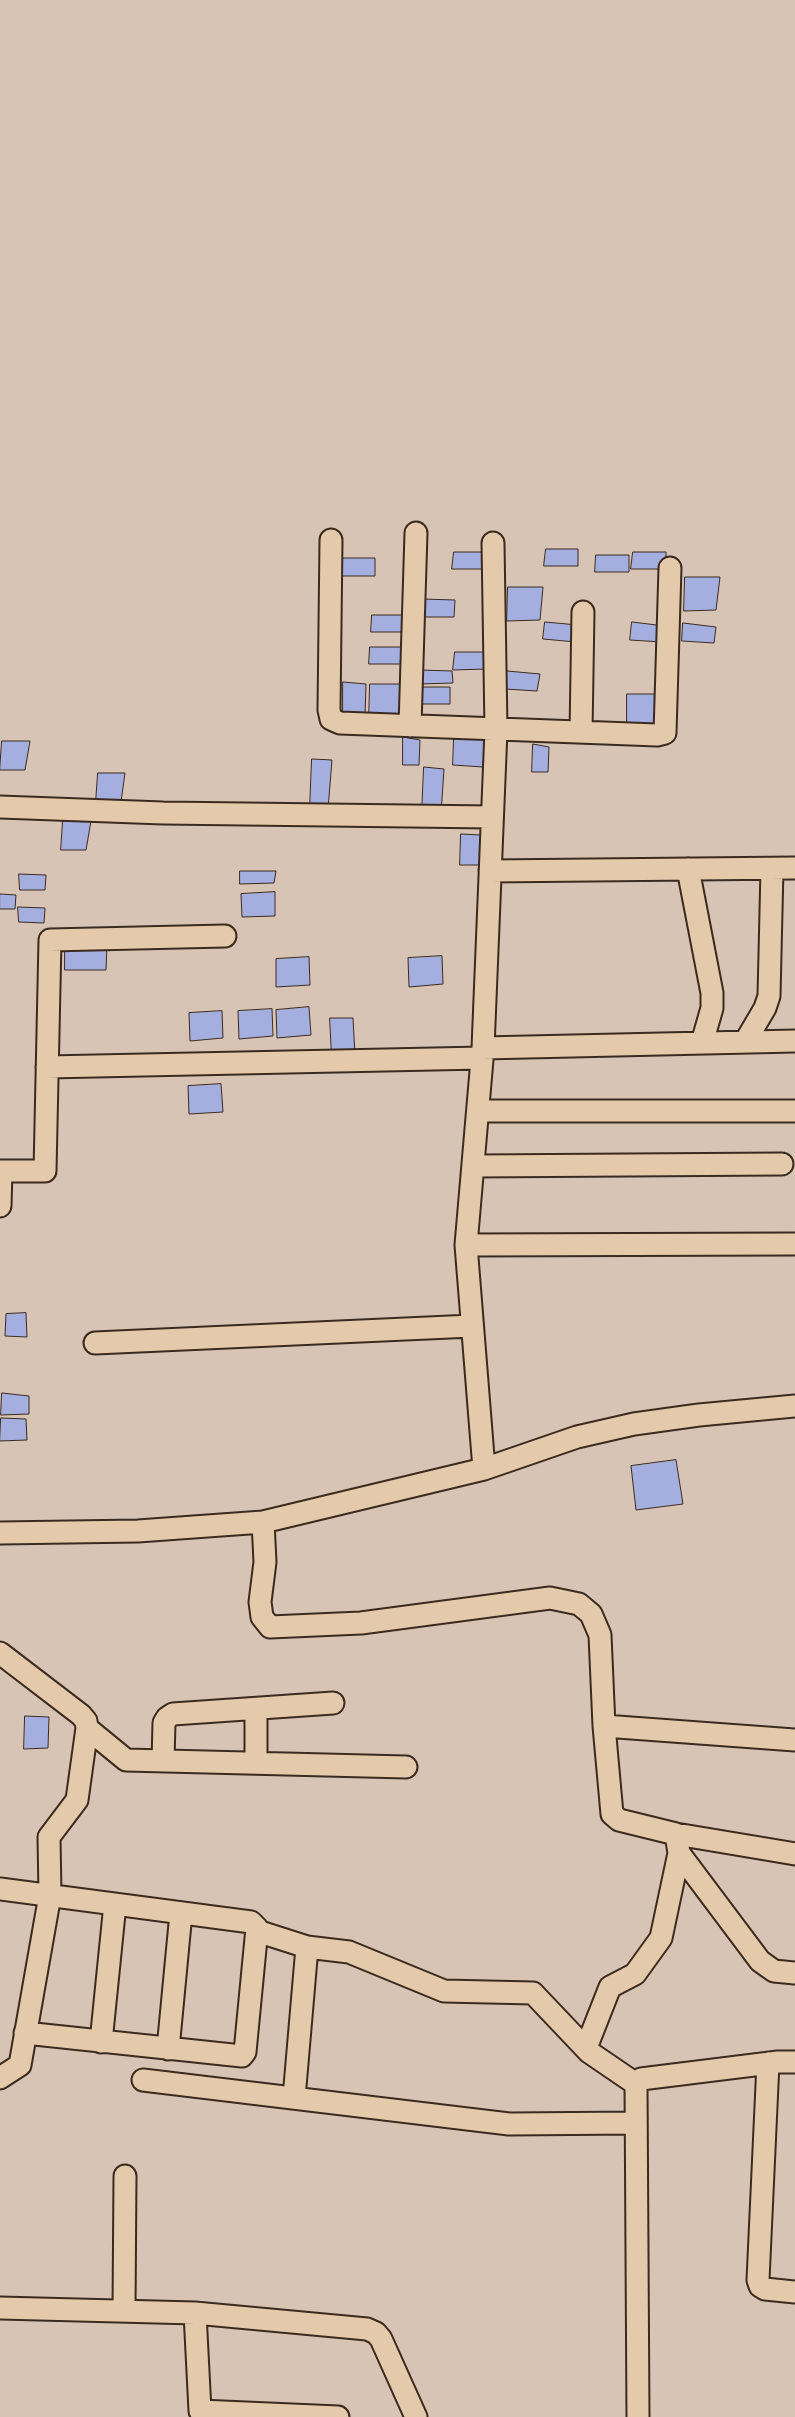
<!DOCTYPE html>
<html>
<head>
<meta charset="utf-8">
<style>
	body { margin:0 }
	canvas { display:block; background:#d7c4b5 }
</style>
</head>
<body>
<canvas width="795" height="2417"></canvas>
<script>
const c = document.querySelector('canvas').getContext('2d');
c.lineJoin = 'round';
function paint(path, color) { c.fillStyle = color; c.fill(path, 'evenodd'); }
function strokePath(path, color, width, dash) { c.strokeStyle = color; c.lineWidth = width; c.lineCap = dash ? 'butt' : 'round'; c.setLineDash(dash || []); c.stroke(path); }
const building = new Path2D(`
	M 546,549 L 578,549 L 578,566 L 544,566 Z
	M 454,552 L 486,552 L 486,569 L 452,569 Z
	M 633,552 L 666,552 L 666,569 L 631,569 Z
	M 596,555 L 629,555 L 629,572 L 595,572 Z
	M 342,558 L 375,558 L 375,576 L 340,576 Z
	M 685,577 L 720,577 L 716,610 L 684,611 Z
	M 508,587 L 543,587 L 540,620 L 507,621 Z
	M 422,599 L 455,600 L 454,617 L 420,617 Z
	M 372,615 L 405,615 L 405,632 L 371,632 Z
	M 545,622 L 578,625 L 576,642 L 543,639 Z
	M 632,622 L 665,626 L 662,642 L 630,640 Z
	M 683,623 L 716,627 L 714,643 L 682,641 Z
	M 370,647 L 403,647 L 403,664 L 369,664 Z
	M 455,652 L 487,652 L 487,669 L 453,670 Z
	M 420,670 L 452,671 L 453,683 L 419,684 Z
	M 507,671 L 540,674 L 537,691 L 505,689 Z
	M 343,682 L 366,684 L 365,717 L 343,716 Z
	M 370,684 L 405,684 L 401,717 L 369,718 Z
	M 418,687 L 450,687 L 450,704 L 416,704 Z
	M 627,694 L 662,694 L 659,727 L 627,728 Z
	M 403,737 L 420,740 L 419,765 L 403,765 Z
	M 454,738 L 485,739 L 483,767 L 453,765 Z
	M 2,741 L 30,741 L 25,770 L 0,770 Z
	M 533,744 L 549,747 L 548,772 L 532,772 Z
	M 312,759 L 332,760 L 328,809 L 310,807 Z
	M 424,767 L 444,769 L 441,814 L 422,812 Z
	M 98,773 L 125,773 L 121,802 L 96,802 Z
	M 63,821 L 91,821 L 86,850 L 61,850 Z
	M 461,834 L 481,835 L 481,865 L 460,865 Z
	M 240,871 L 276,871 L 274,883 L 240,884 Z
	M 19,874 L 46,875 L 45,890 L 20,890 Z
	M 275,892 L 275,916 L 242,917 L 241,894 Z
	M 0,894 L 16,895 L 15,909 L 0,909 Z
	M 18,907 L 45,908 L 44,923 L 19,922 Z
	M 65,945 L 107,945 L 106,970 L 65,970 Z
	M 442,956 L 443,984 L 409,987 L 408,958 Z
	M 309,957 L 310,985 L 276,987 L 276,959 Z
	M 309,1007 L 311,1035 L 277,1038 L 276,1010 Z
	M 272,1009 L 273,1036 L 239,1039 L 238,1011 Z
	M 222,1011 L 223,1038 L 190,1041 L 189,1013 Z
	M 330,1018 L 353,1018 L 355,1055 L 332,1057 Z
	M 221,1084 L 223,1112 L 189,1114 L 188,1086 Z
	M 26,1313 L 27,1337 L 5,1336 L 6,1314 Z
	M 2,1393 L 29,1396 L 29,1414 L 1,1415 Z
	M 1,1418 L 26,1419 L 27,1440 L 0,1441 Z
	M 676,1460 L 683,1504 L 636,1510 L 631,1466 Z
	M 25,1716 L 49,1717 L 48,1748 L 24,1749 Z`);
paint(building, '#a5afdf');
strokePath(building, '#3b2a1e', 1);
const minor = new Path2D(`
	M 331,540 L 329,710 L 331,719 L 340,723 L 657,735 L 665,733 L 670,568
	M 410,726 L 416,533
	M 581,732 L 583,612
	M 0,807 L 163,813 L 492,817
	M 688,869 L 712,993 L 712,1008 L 702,1043
	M 490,871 L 795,868
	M 745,1042 L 765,1008 L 769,996 L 772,869
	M 483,1048 L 795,1041
	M 47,1067 L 482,1058
	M 478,1111 L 795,1111
	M 474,1166 L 782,1164
	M 0,1206 L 1,1171 L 45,1171 L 50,940 L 225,936
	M 466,1245 L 795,1244
	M 95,1343 L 472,1326
	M 484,1469 L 466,1245 L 483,1048 L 496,730 L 493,543
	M 263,1522 L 265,1562 L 260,1602 L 262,1617 L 270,1627 L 361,1623 L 550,1598 L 579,1604 L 591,1614 L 600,1635 L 604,1726 L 612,1814 L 619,1820 L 676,1834 L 795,1854
	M 0,1533 L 138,1531 L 263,1522 L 484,1469 L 577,1437 L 634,1424 L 699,1415 L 795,1406
	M 0,1653 L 81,1715 L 86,1721 L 87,1728 L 77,1800 L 49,1837 L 50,1895 L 20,2065 L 0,2078
	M 256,1709 L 256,1763
	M 604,1726 L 795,1740
	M 87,1728 L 126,1760 L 406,1767
	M 163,1761 L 164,1723 L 167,1718 L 173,1714 L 333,1703
	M 679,1853 L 760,1961 L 774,1971 L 795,1973
	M 0,1889 L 251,1922 L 257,1928 L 245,2052 L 242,2056 L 25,2033
	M 257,1931 L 307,1947 L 294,2098
	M 307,1947 L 349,1952 L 444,1991 L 533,1993 L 589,2052 L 636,2084
	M 101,2042 L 115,1904
	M 586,2048 L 610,1987 L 635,1974 L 661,1938 L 679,1853 L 676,1834
	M 168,2049 L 181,1913
	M 768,2063 L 758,2280 L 760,2286 L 765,2289 L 795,2292
	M 143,2080 L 509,2124 L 635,2123
	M 0,2308 L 195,2313 L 200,2411 L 338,2417
	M 124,2310 L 125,2176
	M 195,2313 L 367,2329 L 376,2333 L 381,2339 L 416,2417
	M 638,2417 L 636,2084 L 641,2079 L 778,2062 L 795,2062`);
strokePath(minor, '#3b2a1e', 25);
strokePath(minor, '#e4c9ab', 21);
</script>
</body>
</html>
